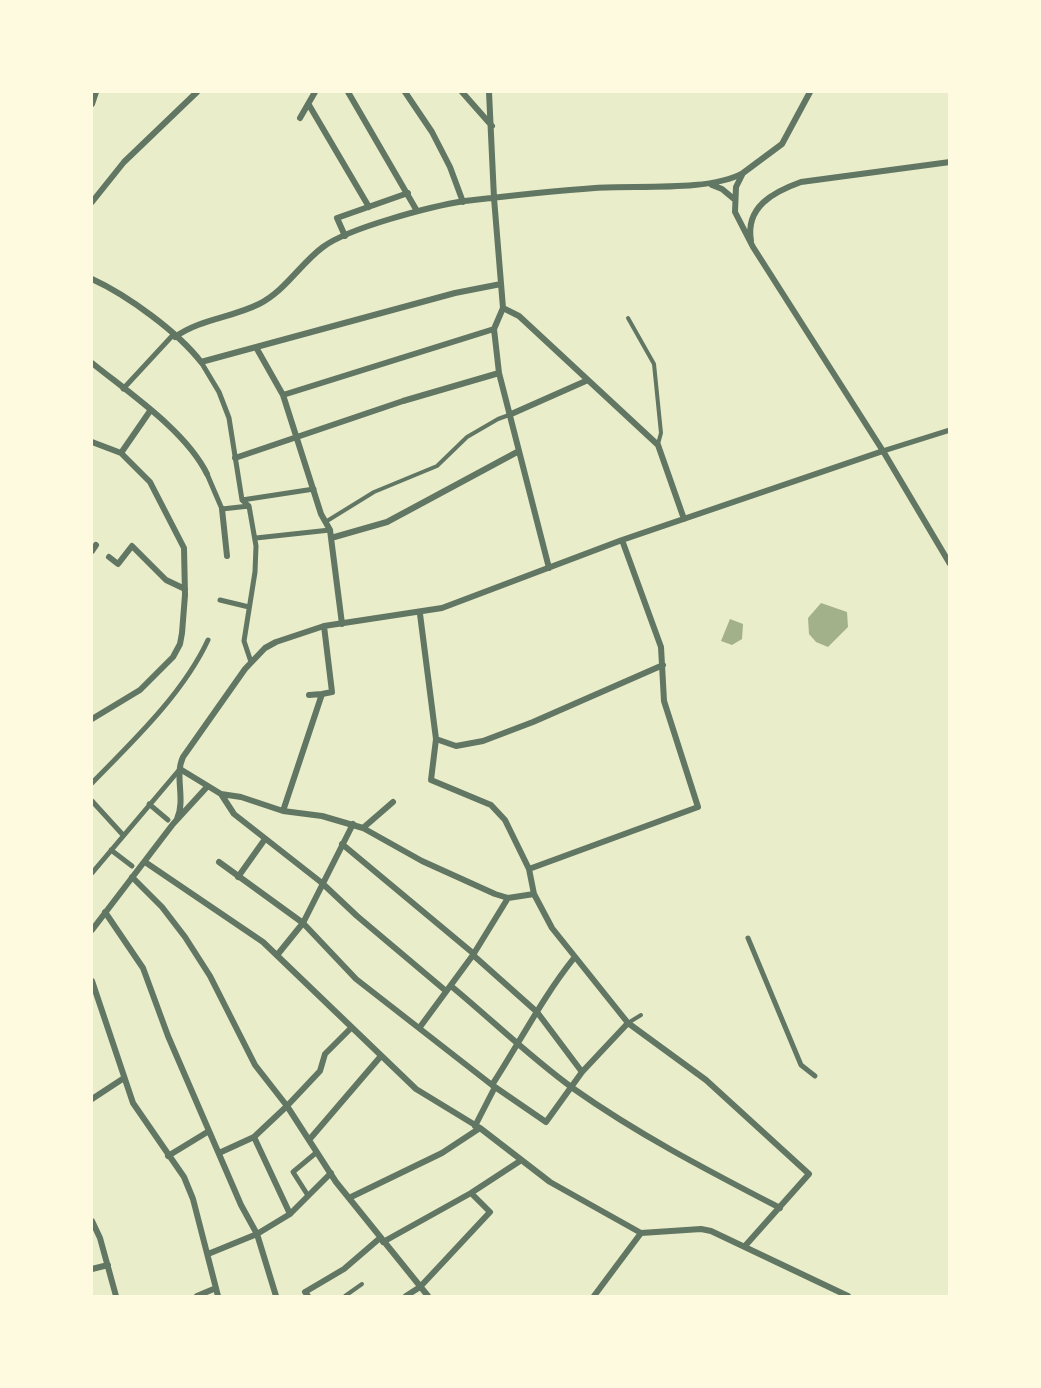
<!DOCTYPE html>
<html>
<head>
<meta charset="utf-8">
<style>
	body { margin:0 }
	#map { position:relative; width:1041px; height:1388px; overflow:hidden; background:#e9edc9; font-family:"Titillium Web",sans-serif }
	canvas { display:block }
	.frame { position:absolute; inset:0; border:93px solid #fefae0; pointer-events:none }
</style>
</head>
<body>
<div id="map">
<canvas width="1041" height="1388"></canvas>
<div class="frame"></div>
</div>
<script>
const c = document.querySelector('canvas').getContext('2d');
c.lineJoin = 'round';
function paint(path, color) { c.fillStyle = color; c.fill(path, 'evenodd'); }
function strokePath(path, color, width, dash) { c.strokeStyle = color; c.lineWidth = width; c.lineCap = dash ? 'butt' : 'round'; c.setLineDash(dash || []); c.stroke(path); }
paint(new Path2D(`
	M 821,603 L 847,612 L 848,627 L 828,647 L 816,642 L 809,634 L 808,618 Z
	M 730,619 L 743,624 L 742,639 L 732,645 L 721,641 Z`), '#a3b18a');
strokePath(new Path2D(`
	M 628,318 L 654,364 L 661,433 L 658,444
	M 327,521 L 374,492 L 437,466 L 467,437 L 498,419 L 509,415
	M 628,1023 L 641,1015
	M 345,1296 L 362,1284`), '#617663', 4);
strokePath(new Path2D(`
	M 201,362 L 219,392 L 229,418 L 242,500 L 249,506 L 256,546 L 255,572 L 244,641 L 251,662
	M 123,389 L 173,335
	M 883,451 L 950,430
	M 207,474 L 222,509 L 249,506
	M 242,500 L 314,489
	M 256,538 L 330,530
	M 220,600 L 249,607
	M 92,783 C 132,742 183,694 208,640
	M 92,801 L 123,835
	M 149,804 L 168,820
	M 111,850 L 132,866
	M 92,873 L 180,769
	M 748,938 L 801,1065 L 815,1076
	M 307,1194 L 293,1172 L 317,1152`), '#617663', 5);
strokePath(new Path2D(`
	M 348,92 L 417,211
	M 405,92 L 432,132 L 450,167 L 463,202
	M 462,92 L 492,126
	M 489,92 L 494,198 L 503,308 L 494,329 L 499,373 L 549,568
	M 810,92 L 782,144 L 743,173 L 736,187 L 735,212 L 753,247 L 883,451 L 950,564
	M 92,104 L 96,92
	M 309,105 L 369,207
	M 300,118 L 315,92
	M 712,185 L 722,189 L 734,199
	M 92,202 L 124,162 L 197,92
	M 345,236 L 337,218 L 408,193
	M 751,241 C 745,207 773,192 801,182 L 950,162
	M 92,279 C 127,295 178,332 201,362 L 455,293 L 501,284
	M 503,308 L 519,316 L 658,445 L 684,519
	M 175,337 C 200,319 231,318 259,304 C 285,291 300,264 323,247 C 348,228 432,206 465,201 C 508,196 552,191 595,188 C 636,185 709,192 743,173
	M 257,349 L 283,395 L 321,514 L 330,530 L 342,624
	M 92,363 C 129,393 186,431 207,474
	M 283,395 L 494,329
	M 509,415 L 588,380
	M 92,442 L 121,453 L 150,482 L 184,548 L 185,595 L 182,633 L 180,644 L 173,657 L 140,690 L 92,719
	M 121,453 L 150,411
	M 235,458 L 403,401 L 499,373
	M 222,509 L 227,556
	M 331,538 L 387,522 L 519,451
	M 92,551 L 96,545
	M 109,557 L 118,564 L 132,546 L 166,580 L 185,589
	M 420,614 L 436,739 L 431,780 L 491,805 L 505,820 L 529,869 L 534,894 L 552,928 L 628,1023 L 706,1080 L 809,1174 L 745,1246
	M 309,695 L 322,694
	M 436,739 L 456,746 L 483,741 L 533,722 L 663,665
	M 180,769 L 221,794 L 241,797 L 283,811 L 322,816 L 363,828 L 422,861 L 495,894 L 508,898 L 534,894
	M 221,794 L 234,814 L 322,883 L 357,916 L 446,991
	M 283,811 L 322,694 L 332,692 L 324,626
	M 177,819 C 186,799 174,776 183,757 L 245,669 L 265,648 L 276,642 L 324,626 L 442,608 L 622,540 L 883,451
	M 363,828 L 393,802
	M 342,844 L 474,954
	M 145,862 L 263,942 L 416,1089 L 480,1128 L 550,1182 L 641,1233 L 701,1229 L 711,1231 L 848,1296
	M 219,862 L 303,923 L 356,979 L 492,1085
	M 529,869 L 698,807 L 664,701 L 661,647 L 622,540
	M 132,877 L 162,907 L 185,937 L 210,976 L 255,1065 L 287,1106 L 336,1182 L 428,1296
	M 238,877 L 265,839
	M 105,912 L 143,968 L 168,1036 L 241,1205 L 257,1234 L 276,1296
	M 92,930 L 173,824 L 206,788
	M 278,954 L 303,923 L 353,824
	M 473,955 L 537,1012 L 582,1072
	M 92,981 L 133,1103 L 184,1177 L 193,1199 L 218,1296
	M 451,986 C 491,1019 532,1059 574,1089 C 639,1135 709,1171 780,1208
	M 420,1027 L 473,955 L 508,898
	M 495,1087 L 546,1122 L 582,1072 L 628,1023
	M 92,1099 L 124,1078
	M 475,1126 L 495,1087 L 492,1085 C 520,1042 542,998 574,958
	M 254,1137 L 290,1214
	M 309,1140 L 381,1056
	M 219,1153 L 254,1137 L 287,1106 L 320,1071 L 325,1054 L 351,1028
	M 168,1156 L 209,1131
	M 349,1198 L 442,1153 L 480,1128
	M 92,1221 L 100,1238 L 116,1296
	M 383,1242 L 471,1193 L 520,1161
	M 208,1254 L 257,1234 L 290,1214 L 331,1173
	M 92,1269 L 108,1265
	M 197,1296 L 216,1288
	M 308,1296 L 305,1292 L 344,1269 L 380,1238
	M 406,1296 L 420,1287 L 490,1212 L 471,1193
	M 594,1296 L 641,1233`), '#617663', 6);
</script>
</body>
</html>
